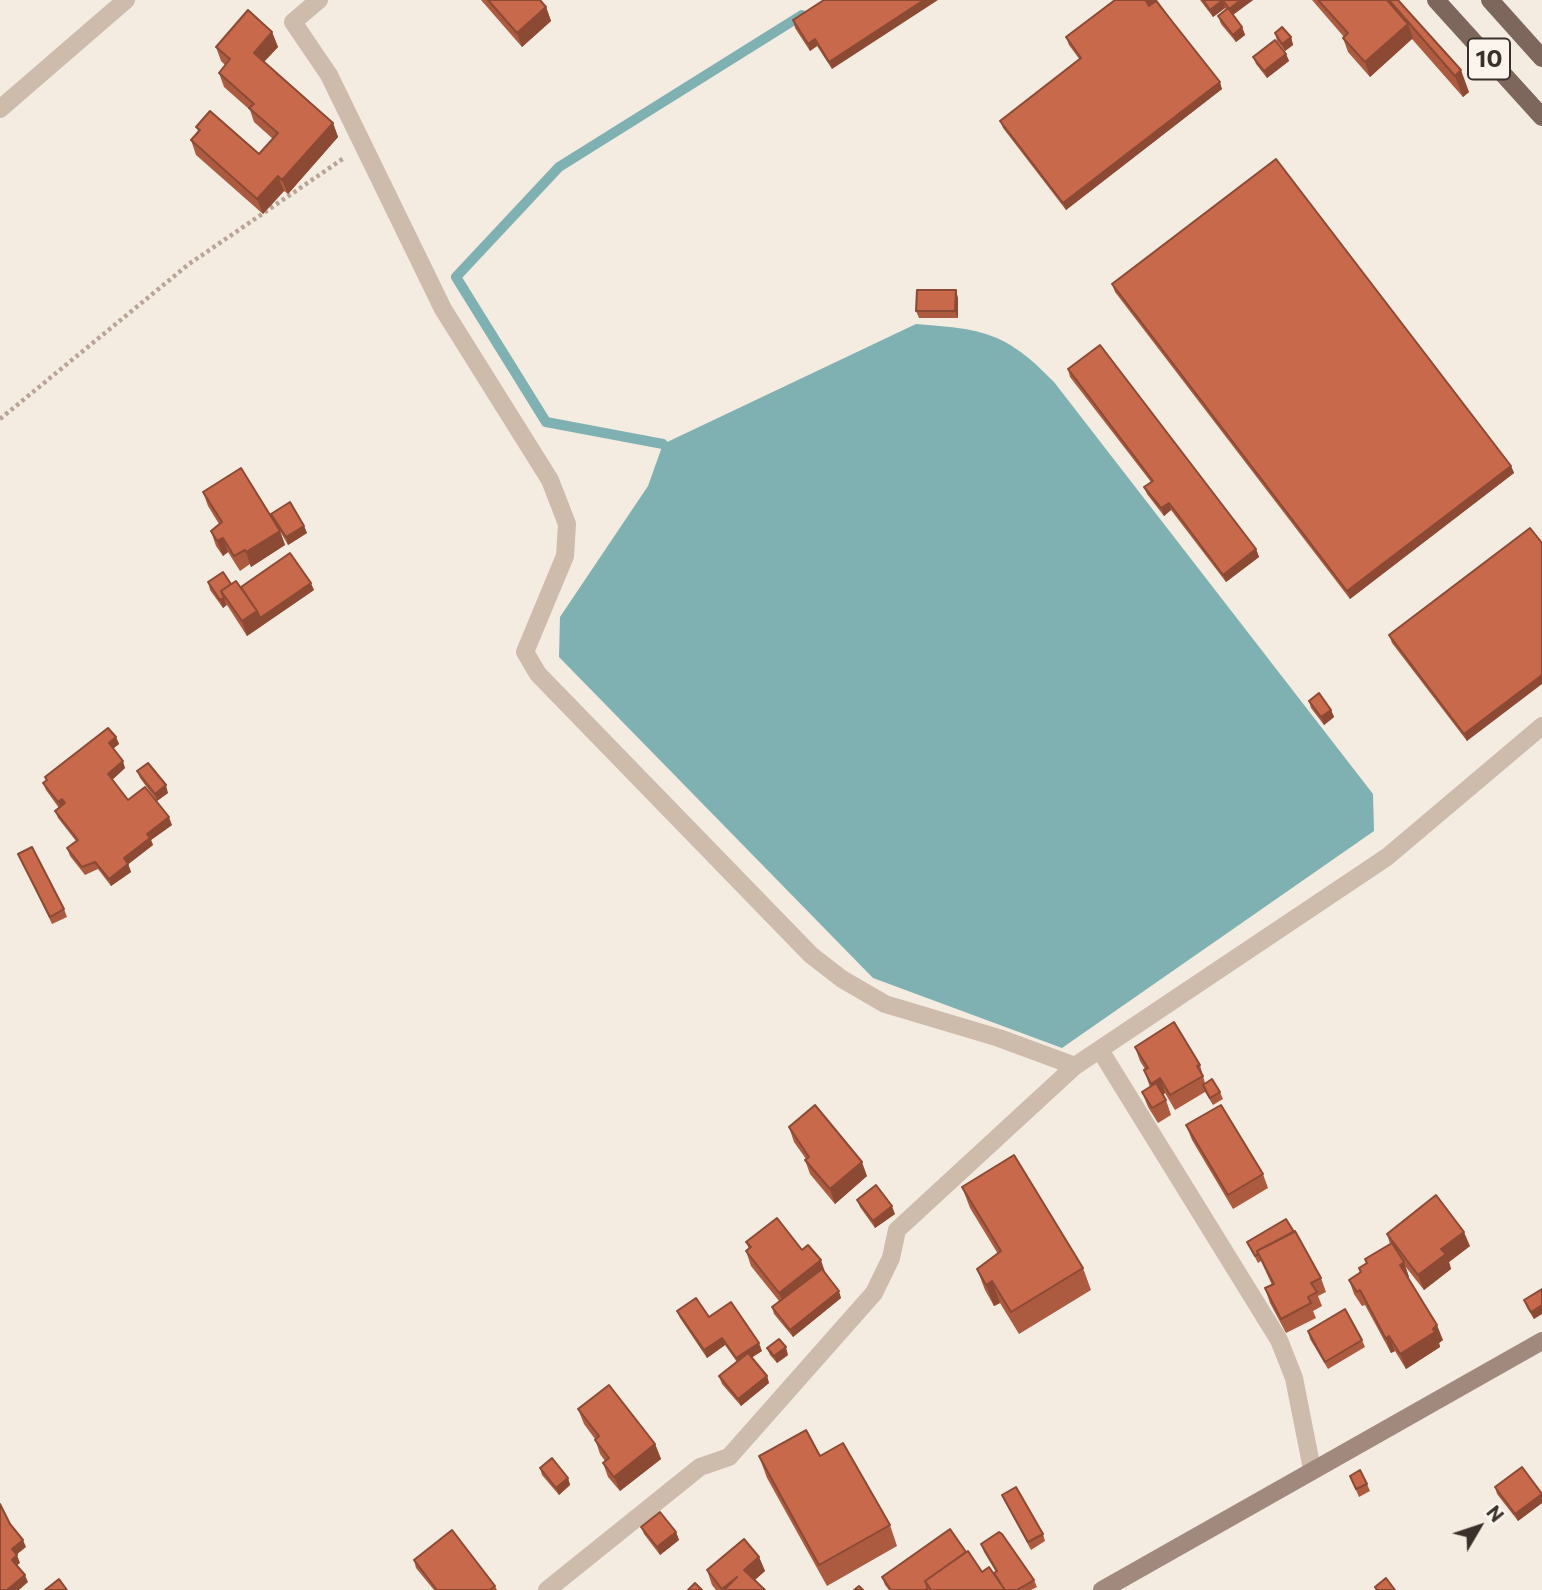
<!DOCTYPE html>
<html>
<head>
<meta charset="utf-8">
<style>
	body { margin:0 }
	#map { position:relative; width:1542px; height:1590px; overflow:hidden; background:#f4ebe1; font-family:Commissioner,sans-serif }
	canvas { display:block }
	.north { position:absolute; left:1444px; top:1492px; width:70px; height:70px; -webkit-text-stroke:5px #fbf5ee; paint-order:stroke; rotate:51deg; font-size:19px; font-weight:700; line-height:28px; text-align:center; color:#3b302b }
	.north::after { content:''; display:block; margin:auto; width:24px; height:32px; background:#3b302b; clip-path:polygon(50% 0,100% 100%,50% 72%,0 100%) }
</style>
</head>
<body>
<div id="map">
<canvas width="1542" height="1590"></canvas>
<div class="north">N</div>
</div>
<script>
const c = document.querySelector('canvas').getContext('2d');
c.lineJoin = 'round';
function paint(path, color) { c.fillStyle = color; c.fill(path, 'evenodd'); }
function strokePath(path, color, width, dash) { c.strokeStyle = color; c.lineWidth = width; c.lineCap = dash ? 'butt' : 'round'; c.setLineDash(dash || []); c.stroke(path); }
function label(font, color, halo, rows, align = 'center') {
  c.font = font + ' Commissioner,sans-serif'; c.lineWidth = 5; c.setLineDash([]); c.textBaseline = 'middle'; c.strokeStyle = halo; c.fillStyle = color; for (const [text, x, y, turn = 0] of rows) {
    c.save(); c.translate(x, y); c.rotate((+turn || 0) * Math.PI / 180); c.textAlign = isNaN(turn) ? turn : align; if (halo) c.strokeText(text, 0, 0); c.fillText(text, 0, 0); c.restore();
  }
}
paint(new Path2D(`
	M 916,324 C 983,329 1006,332 1054,382 L 1373,794 L 1374,831 L 1062,1048 L 873,978 L 559,657 L 560,617 L 648,486 L 663,444 Z`), '#7fb0b2');
strokePath(new Path2D(`
	M 663,444 L 546,422 L 456,277 L 559,167 L 802,15`), '#7fb0b2', 10);
strokePath(new Path2D(`
	M 0,419 L 189,264 L 344,158`), '#b9a596', 4.5, [3.5, 3.5]);
strokePath(new Path2D(`
	M 319,0 L 293,22 L 329,75 L 443,309 L 550,480 L 567,524 L 565,556 L 525,652 L 538,674 L 811,955 L 842,979 L 885,1004 L 999,1038 L 1075,1066
	M 0,109 L 126,0
	M 1100,1050 L 1279,1340 L 1294,1378 L 1312,1469
	M 547,1590 L 700,1467 L 729,1457 L 874,1293 L 891,1258 L 897,1230 L 1075,1066 L 1387,857 L 1542,726`), '#cdbbac', 18);
strokePath(new Path2D(`
	M 1102,1590 L 1542,1341`), '#a18a7d', 18);
strokePath(new Path2D(`
	M 1436,0 L 1542,117
	M 1490,0 L 1542,58`), '#7d675c', 18);
paint(new Path2D(`
	M 481,0 L 540,0 L 546,7 L 551,21 L 522,47 Z
	M 824,0 L 832,69 L 817,46 L 810,51 L 795,28 L 793,20 Z
	M 1115,0 L 1157,0 L 1222,89 L 1066,210 L 1003,128 L 1000,121 L 1080,60 L 1069,45 L 1066,37 Z
	M 1200,0 L 1253,0 L 1233,15 L 1242,27 L 1245,35 L 1236,42 L 1221,24 L 1218,16 L 1227,10 L 1225,8 L 1213,17 Z
	M 1312,0 L 1398,0 L 1469,92 L 1463,97 L 1412,39 L 1370,77 L 1348,52 L 1343,38 L 1344,37 Z
	M 272,32 L 278,47 L 264,62 L 333,123 L 338,137 L 288,194 L 284,191 L 263,214 L 196,155 L 191,140 L 198,131 L 196,127 L 259,154 L 273,139 L 254,122 L 250,110 L 224,87 L 219,73 L 225,65 L 221,61 L 216,47 Z
	M 1275,33 L 1291,37 L 1293,45 L 1285,51 L 1277,41 Z
	M 1286,54 L 1289,61 L 1267,78 L 1256,64 L 1253,57 Z
	M 1112,284 L 1511,466 L 1514,473 L 1350,599 L 1115,292 Z
	M 958,298 L 958,318 L 919,318 L 916,311 Z
	M 1068,369 L 1256,549 L 1259,557 L 1226,582 L 1171,510 L 1164,516 L 1147,494 L 1144,487 L 1151,482 L 1070,377 Z
	M 203,492 L 274,521 L 271,514 L 304,526 L 307,533 L 288,545 L 280,531 L 285,545 L 251,567 L 250,564 L 240,571 L 228,552 L 223,556 L 216,546 L 211,531 L 219,524 L 208,506 Z
	M 1542,543 L 1467,741 L 1392,643 L 1389,635 Z
	M 208,582 L 241,587 L 314,590 L 247,636 L 227,605 L 223,608 L 210,590 Z
	M 1309,701 L 1331,710 L 1334,717 L 1324,725 L 1311,708 Z
	M 116,737 L 119,744 L 113,749 L 125,768 L 112,780 L 128,800 L 172,825 L 151,840 L 153,845 L 128,864 L 131,872 L 111,886 L 98,869 L 85,875 L 70,856 L 67,848 L 76,841 L 58,818 L 55,811 L 59,808 L 46,790 L 43,783 L 46,781 L 45,777 Z
	M 137,771 L 168,793 L 157,801 L 140,778 Z
	M 18,854 L 64,909 L 67,917 L 52,924 Z
	M 1135,1047 L 1200,1065 L 1205,1083 L 1220,1092 L 1223,1099 L 1213,1105 L 1205,1092 L 1175,1110 L 1165,1093 L 1163,1095 L 1166,1100 L 1171,1115 L 1158,1123 L 1148,1107 L 1142,1092 L 1150,1087 L 1144,1070 L 1145,1069 L 1140,1061 Z
	M 1186,1125 L 1263,1174 L 1268,1188 L 1233,1209 L 1192,1140 Z
	M 789,1127 L 867,1176 L 835,1204 L 810,1174 L 805,1160 L 806,1159 L 794,1142 Z
	M 962,1187 L 1083,1268 L 1091,1290 L 1019,1334 L 1000,1303 L 994,1306 L 985,1290 L 977,1269 L 998,1254 L 970,1208 Z
	M 857,1200 L 895,1214 L 875,1228 L 860,1207 Z
	M 1387,1234 L 1470,1246 L 1449,1262 L 1451,1269 L 1424,1290 L 1405,1266 L 1409,1277 L 1408,1278 L 1443,1340 L 1439,1343 L 1440,1347 L 1406,1369 L 1395,1351 L 1391,1353 L 1365,1305 L 1362,1306 L 1354,1294 L 1349,1280 L 1360,1273 L 1359,1268 L 1367,1263 L 1365,1259 L 1390,1244 Z
	M 746,1242 L 802,1250 L 826,1275 L 841,1298 L 793,1337 L 774,1314 L 772,1307 L 779,1301 L 751,1266 L 746,1251 L 749,1249 Z
	M 1247,1242 L 1321,1278 L 1326,1292 L 1318,1296 L 1322,1306 L 1313,1311 L 1316,1318 L 1286,1333 L 1270,1303 L 1265,1288 L 1272,1285 L 1261,1261 L 1258,1263 Z
	M 1542,1289 L 1534,1319 L 1527,1308 L 1524,1300 Z
	M 677,1311 L 709,1317 L 762,1351 L 752,1357 L 767,1376 L 769,1383 L 741,1406 L 722,1384 L 719,1376 L 737,1362 L 725,1345 L 707,1358 L 680,1318 Z
	M 1308,1331 L 1362,1340 L 1365,1347 L 1328,1369 L 1310,1339 Z
	M 767,1348 L 788,1355 L 777,1363 L 770,1355 Z
	M 578,1409 L 655,1444 L 661,1459 L 620,1491 L 608,1477 L 603,1463 L 605,1461 L 600,1454 L 595,1439 L 584,1424 Z
	M 759,1456 L 820,1456 L 890,1525 L 897,1546 L 827,1586 L 767,1478 Z
	M 540,1468 L 568,1478 L 570,1485 L 559,1495 L 542,1475 Z
	M 1350,1476 L 1367,1484 L 1370,1491 L 1359,1497 Z
	M 1495,1487 L 1542,1503 L 1518,1521 L 1497,1494 Z
	M 1002,1495 L 1043,1534 L 1045,1541 L 1031,1550 L 1005,1502 Z
	M 641,1527 L 676,1532 L 679,1540 L 660,1555 L 644,1534 Z
	M 981,1544 L 1034,1580 L 1037,1587 L 1031,1590 L 889,1590 L 885,1585 L 882,1577 L 966,1552 L 982,1572 L 994,1573 L 996,1572 L 984,1552 Z
	M 759,1557 L 765,1571 L 755,1580 L 765,1590 L 716,1590 L 712,1585 L 707,1570 Z
	M 414,1560 L 495,1586 L 497,1590 L 434,1590 L 416,1568 Z`), '#ac5a40');
paint(new Path2D(`
	M 924,0 L 938,0 L 832,69 L 829,62 Z
	M 1147,0 L 1157,0 L 1157,1 L 1148,8 L 1146,1 Z
	M 1223,0 L 1225,8 L 1213,17 L 1210,10 Z
	M 1241,0 L 1253,0 L 1231,16 L 1229,9 Z
	M 546,7 L 551,21 L 522,47 L 517,33 Z
	M 1408,24 L 1413,38 L 1370,77 L 1365,62 Z
	M 1242,27 L 1245,35 L 1236,42 L 1233,35 Z
	M 272,32 L 278,47 L 259,67 L 254,53 Z
	M 1291,37 L 1293,45 L 1285,51 L 1282,44 Z
	M 815,39 L 817,46 L 810,51 L 808,44 Z
	M 1286,54 L 1289,61 L 1267,78 L 1264,71 Z
	M 1461,70 L 1469,92 L 1463,97 L 1455,76 Z
	M 1220,82 L 1222,89 L 1066,210 L 1063,203 Z
	M 333,123 L 338,137 L 288,194 L 282,180 Z
	M 278,176 L 284,191 L 263,214 L 257,199 Z
	M 956,290 L 958,298 L 958,318 L 955,311 Z
	M 1511,466 L 1514,473 L 1350,599 L 1347,591 Z
	M 1169,503 L 1171,510 L 1164,516 L 1161,508 Z
	M 304,526 L 307,533 L 288,545 L 286,537 Z
	M 280,531 L 285,545 L 251,567 L 246,552 Z
	M 223,538 L 228,552 L 223,556 L 217,541 Z
	M 1256,549 L 1259,557 L 1226,582 L 1223,575 Z
	M 311,583 L 314,590 L 247,636 L 242,621 L 257,611 Z
	M 224,598 L 226,605 L 223,608 L 220,600 Z
	M 1542,675 L 1542,684 L 1467,741 L 1464,734 Z
	M 1331,710 L 1334,717 L 1324,725 L 1321,717 Z
	M 116,737 L 119,744 L 111,750 L 109,743 Z
	M 123,761 L 125,768 L 111,781 L 108,774 Z
	M 166,785 L 168,793 L 157,801 L 155,794 Z
	M 62,799 L 65,806 L 61,809 L 58,802 Z
	M 169,817 L 172,825 L 151,840 L 153,845 L 126,866 L 124,858 L 147,834 Z
	M 128,864 L 131,872 L 111,886 L 109,879 Z
	M 1160,1078 L 1165,1093 L 1157,1098 L 1151,1084 Z
	M 862,1162 L 867,1176 L 835,1204 L 830,1189 Z
	M 892,1206 L 895,1214 L 875,1228 L 873,1221 Z
	M 1464,1232 L 1470,1246 L 1449,1262 L 1451,1269 L 1424,1290 L 1418,1275 L 1441,1249 Z
	M 821,1260 L 826,1275 L 785,1308 L 779,1293 Z
	M 1404,1262 L 1409,1277 L 1405,1279 L 1400,1265 Z
	M 992,1281 L 1000,1303 L 994,1306 L 986,1285 Z
	M 839,1291 L 841,1298 L 793,1337 L 790,1330 Z
	M 1542,1305 L 1542,1314 L 1534,1319 L 1531,1312 Z
	M 1437,1325 L 1443,1340 L 1439,1343 L 1440,1347 L 1406,1369 L 1400,1354 Z
	M 1389,1336 L 1395,1351 L 1391,1353 L 1386,1339 Z
	M 722,1338 L 725,1345 L 707,1358 L 704,1350 Z
	M 759,1343 L 762,1351 L 739,1366 L 736,1358 Z
	M 786,1347 L 788,1355 L 777,1363 L 774,1356 Z
	M 767,1376 L 769,1383 L 741,1406 L 738,1399 Z
	M 655,1444 L 661,1459 L 620,1491 L 614,1477 Z
	M 568,1478 L 570,1485 L 559,1495 L 556,1488 Z
	M 1542,1494 L 1542,1503 L 1518,1521 L 1515,1514 Z
	M 676,1532 L 679,1540 L 660,1555 L 657,1547 Z
	M 23,1540 L 26,1547 L 15,1556 L 12,1549 Z
	M 17,1555 L 20,1563 L 15,1567 L 12,1560 Z
	M 759,1557 L 765,1571 L 750,1584 L 744,1570 Z
	M 25,1575 L 28,1582 L 19,1590 L 7,1590 Z`), '#8c4a34');
const building = new Path2D(`
	M 488,0 L 540,0 L 546,7 L 517,33 Z
	M 824,0 L 924,0 L 829,62 L 815,39 L 808,44 L 793,20 Z
	M 1115,0 L 1147,0 L 1146,1 L 1149,6 L 1156,1 L 1220,82 L 1063,203 L 1000,121 L 1081,58 L 1066,37 Z
	M 1203,0 L 1241,0 L 1229,9 L 1223,0 L 1210,10 Z
	M 1318,0 L 1387,0 L 1408,24 L 1365,62 L 1343,38 L 1348,33 Z
	M 1389,0 L 1398,0 L 1461,70 L 1455,76 Z
	M 1228,8 L 1242,27 L 1233,35 L 1218,16 Z
	M 248,10 L 272,32 L 254,53 L 333,123 L 282,180 L 278,176 L 257,199 L 191,140 L 200,130 L 196,127 L 210,111 L 259,154 L 278,133 L 249,108 L 254,104 L 219,73 L 230,59 L 216,47 Z
	M 1282,27 L 1291,37 L 1282,44 L 1275,33 Z
	M 1275,40 L 1286,54 L 1264,71 L 1253,57 Z
	M 1276,159 L 1511,466 L 1347,591 L 1112,284 Z
	M 917,290 L 956,290 L 955,311 L 916,311 Z
	M 1100,345 L 1256,549 L 1223,575 L 1169,503 L 1161,508 L 1144,487 L 1153,481 L 1068,369 Z
	M 241,468 L 280,531 L 246,552 L 245,550 L 234,556 L 223,538 L 217,541 L 211,531 L 222,522 L 203,492 Z
	M 290,502 L 304,526 L 286,537 L 271,514 Z
	M 1530,528 L 1542,543 L 1542,675 L 1464,734 L 1389,635 Z
	M 290,553 L 311,583 L 260,618 L 257,611 L 241,587 Z
	M 223,572 L 231,584 L 221,591 L 224,598 L 220,600 L 208,582 Z
	M 236,581 L 257,611 L 242,621 L 221,591 Z
	M 1319,693 L 1331,710 L 1321,717 L 1309,701 Z
	M 108,728 L 116,737 L 109,743 L 123,761 L 108,774 L 128,800 L 145,787 L 169,817 L 147,834 L 150,838 L 124,858 L 128,864 L 109,879 L 95,862 L 82,867 L 67,848 L 78,840 L 55,811 L 65,803 L 62,799 L 58,802 L 43,783 L 47,780 L 45,777 Z
	M 148,763 L 166,785 L 155,794 L 137,771 Z
	M 32,847 L 64,909 L 50,917 L 18,854 Z
	M 1174,1022 L 1200,1065 L 1197,1066 L 1203,1076 L 1170,1095 L 1160,1078 L 1151,1084 L 1144,1070 L 1148,1068 L 1135,1047 Z
	M 1212,1079 L 1220,1092 L 1210,1098 L 1203,1085 Z
	M 1156,1083 L 1166,1100 L 1152,1108 L 1142,1092 Z
	M 815,1105 L 862,1162 L 830,1189 L 805,1160 L 809,1157 L 789,1127 Z
	M 1221,1105 L 1263,1174 L 1228,1195 L 1186,1125 Z
	M 1014,1155 L 1083,1268 L 1011,1312 L 992,1281 L 986,1285 L 977,1269 L 1001,1251 L 962,1187 Z
	M 876,1185 L 892,1206 L 873,1221 L 857,1200 Z
	M 1436,1195 L 1464,1232 L 1441,1249 L 1446,1254 L 1418,1275 L 1387,1234 Z
	M 777,1218 L 802,1250 L 808,1245 L 821,1260 L 779,1293 L 746,1251 L 751,1247 L 746,1242 Z
	M 1286,1219 L 1294,1232 L 1257,1251 L 1258,1254 L 1255,1256 L 1247,1242 Z
	M 1295,1231 L 1321,1278 L 1311,1283 L 1317,1292 L 1308,1297 L 1311,1303 L 1281,1319 L 1265,1288 L 1274,1284 L 1257,1251 Z
	M 1392,1243 L 1404,1262 L 1400,1265 L 1437,1325 L 1433,1329 L 1435,1332 L 1400,1354 L 1389,1336 L 1386,1339 L 1360,1290 L 1357,1292 L 1349,1280 L 1361,1272 L 1359,1268 L 1367,1263 L 1365,1259 Z
	M 822,1269 L 839,1291 L 790,1330 L 772,1307 Z
	M 1542,1289 L 1542,1305 L 1531,1312 L 1524,1300 Z
	M 696,1298 L 709,1317 L 731,1302 L 759,1343 L 736,1358 L 722,1338 L 704,1350 L 677,1311 Z
	M 1345,1309 L 1362,1340 L 1325,1362 L 1308,1331 Z
	M 779,1339 L 786,1347 L 774,1356 L 767,1348 Z
	M 748,1353 L 767,1376 L 738,1399 L 719,1376 Z
	M 609,1385 L 655,1444 L 614,1477 L 603,1463 L 609,1458 L 595,1440 L 599,1436 L 578,1409 Z
	M 806,1430 L 820,1456 L 843,1443 L 890,1525 L 819,1565 L 759,1456 Z
	M 552,1458 L 568,1478 L 556,1488 L 540,1468 Z
	M 1522,1467 L 1542,1494 L 1515,1514 L 1495,1487 Z
	M 1360,1470 L 1367,1484 L 1356,1489 L 1350,1476 Z
	M 1016,1487 L 1043,1534 L 1028,1542 L 1002,1495 Z
	M 0,1504 L 10,1524 L 23,1540 L 12,1549 L 17,1555 L 12,1560 L 25,1575 L 7,1590 L 0,1590 Z
	M 660,1512 L 676,1532 L 657,1547 L 641,1527 Z
	M 950,1529 L 966,1552 L 925,1581 L 928,1588 L 925,1590 L 891,1590 L 882,1577 Z
	M 452,1530 L 495,1586 L 490,1590 L 437,1590 L 414,1560 Z
	M 999,1532 L 1002,1534 L 1034,1580 L 1017,1590 L 1005,1590 L 994,1573 L 997,1571 L 981,1544 Z
	M 744,1539 L 759,1557 L 744,1570 L 765,1590 L 724,1590 L 737,1577 L 722,1589 L 707,1570 Z
	M 968,1551 L 982,1572 L 989,1567 L 1005,1590 L 931,1590 L 925,1581 Z
	M 1386,1578 L 1395,1590 L 1377,1590 L 1375,1587 Z
	M 59,1579 L 67,1590 L 45,1590 Z
	M 695,1583 L 702,1590 L 688,1590 Z
	M 859,1586 L 863,1590 L 854,1590 Z`);
paint(building, '#c8694b');
strokePath(building, '#8c4a34', 2);
for (const [x, y, w] of [
	[1489,59,42]
]) { const box = new Path2D(); box.roundRect(x - w / 2, y - 20.5, w, 41, 5); c.fillStyle = '#fbf5ee'; c.fill(box); strokePath(box, '#3b302b', 2); }
label('bold 24px', '#3b302b', null, [
	["10",1489,59]
]);
</script>
</body>
</html>
